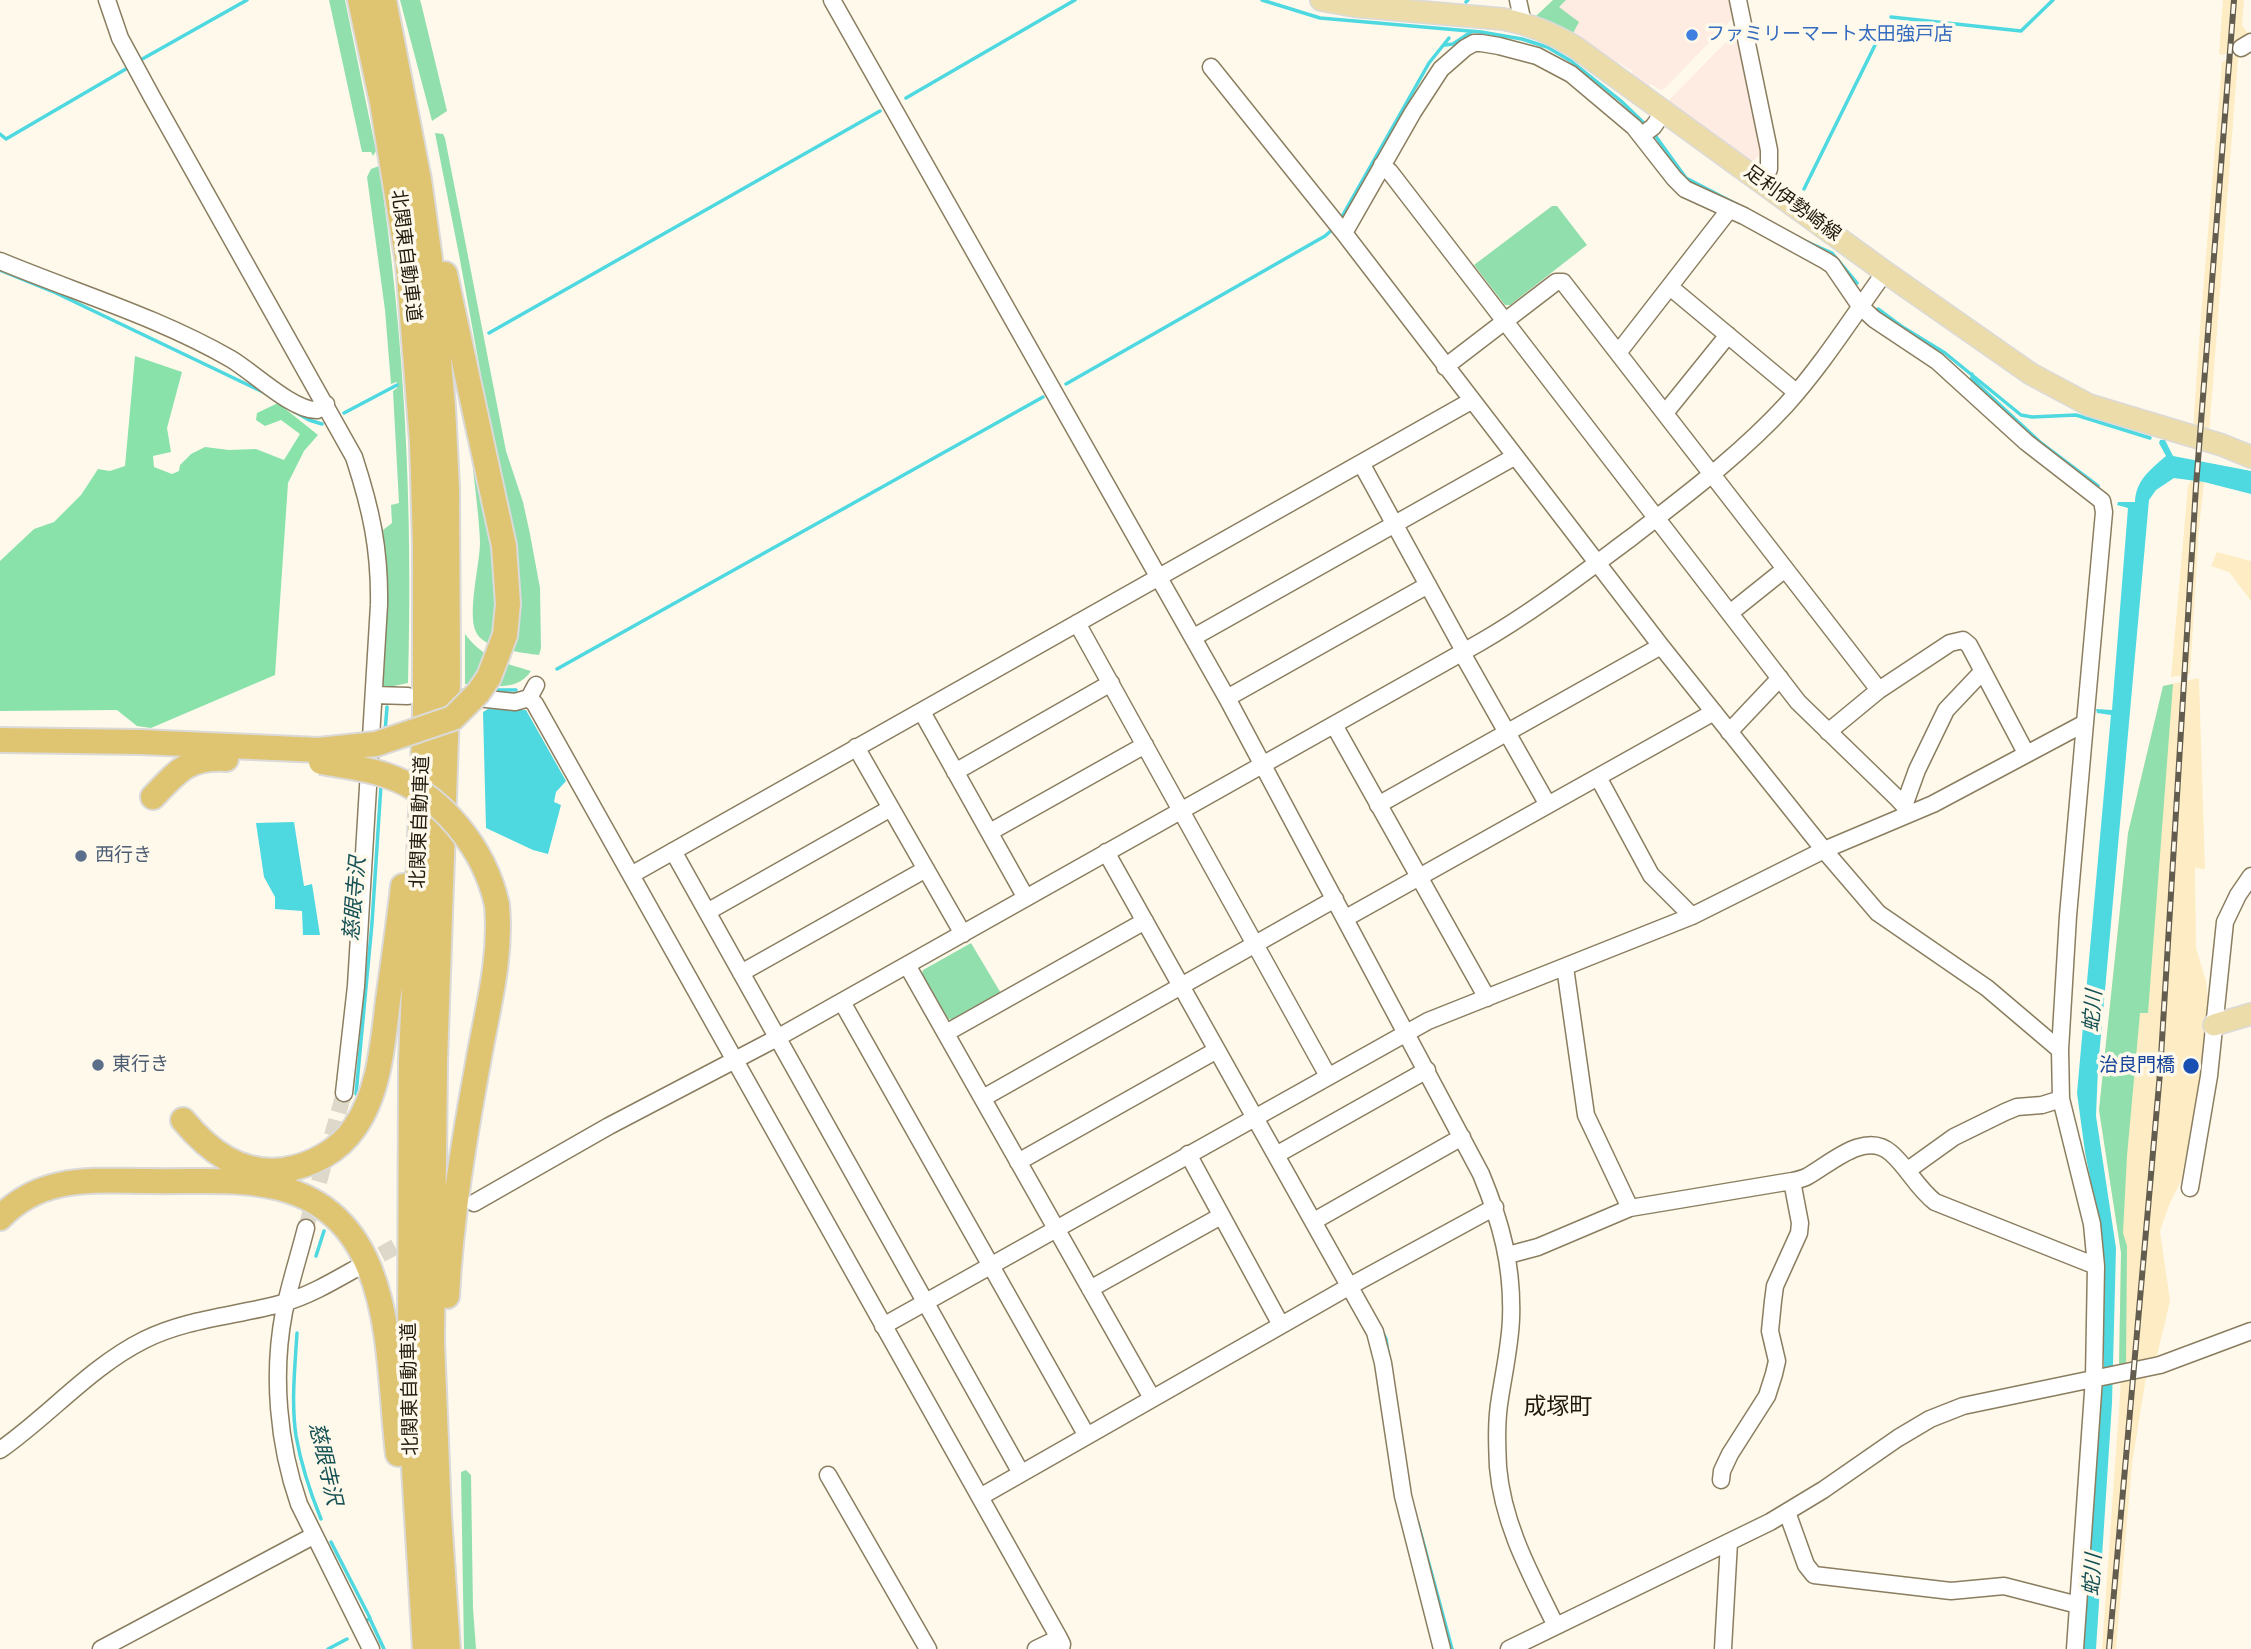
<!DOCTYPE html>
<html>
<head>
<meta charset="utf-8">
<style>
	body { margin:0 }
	canvas { display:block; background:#fef9eb }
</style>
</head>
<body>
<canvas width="2251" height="1649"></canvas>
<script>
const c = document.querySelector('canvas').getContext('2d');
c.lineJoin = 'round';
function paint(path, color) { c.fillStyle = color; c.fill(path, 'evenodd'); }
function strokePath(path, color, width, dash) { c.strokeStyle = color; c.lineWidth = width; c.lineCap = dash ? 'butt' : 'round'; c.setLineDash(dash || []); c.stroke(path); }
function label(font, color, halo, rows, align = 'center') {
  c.font = font + ' Roboto,"Noto Sans JP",sans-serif'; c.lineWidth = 7; c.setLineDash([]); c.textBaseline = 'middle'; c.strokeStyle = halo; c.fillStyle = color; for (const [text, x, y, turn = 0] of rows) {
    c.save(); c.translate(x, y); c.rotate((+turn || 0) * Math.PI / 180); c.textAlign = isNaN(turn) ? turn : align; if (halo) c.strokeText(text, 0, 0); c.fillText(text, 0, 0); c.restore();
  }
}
paint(new Path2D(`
	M 1553,0 L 1729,0 L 1733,18 L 1665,88 L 1661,90 L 1651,84 L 1646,89 L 1629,77 L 1633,71 L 1571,37 Z
	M 1738,30 L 1763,148 L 1758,157 L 1751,163 L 1666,103 Z`), '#feebe2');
paint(new Path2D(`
	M 2223,0 L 2244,0 L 2242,25 L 2250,37 L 2233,51 L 2223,55 L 2219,54 Z
	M 2239,54 L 2241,55 L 2238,58 L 2209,434 L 2193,429 L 2200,329 L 2222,62 Z
	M 2191,481 L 2204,482 L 2199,527 L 2190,674 L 2171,677 L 2188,486 Z
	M 2217,552 L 2251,561 L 2251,601 L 2229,572 L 2211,566 Z
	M 2199,678 L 2205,869 L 2195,868 L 2196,948 L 2206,981 L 2209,1006 L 2199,1085 L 2181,1181 L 2169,1205 L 2160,1231 L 2170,1301 L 2156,1360 L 2119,1366 L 2121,1253 L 2099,1110 L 2128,833 L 2163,686 Z
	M 2143,1376 L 2146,1377 L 2132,1464 L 2116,1649 L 2102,1649 L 2121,1380 Z`), '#feedc4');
paint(new Path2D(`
	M 329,0 L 345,0 L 376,151 L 373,156 L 371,152 L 362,152 Z
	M 400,0 L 420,0 L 421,3 L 447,111 L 432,121 Z
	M 1553,0 L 1566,0 L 1559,7 L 1579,22 L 1571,37 L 1537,20 L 1536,16 Z
	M 435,133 L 443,134 L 445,138 L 506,451 L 523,502 L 530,534 L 540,588 L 541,648 L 539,655 C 524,653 483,649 476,632 C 467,613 480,564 480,542 C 479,513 474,484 472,456 L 481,496 L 520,599 L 519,584 L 460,260 Z
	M 379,166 C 405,338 413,509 408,683 L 394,686 L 393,690 L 385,689 L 382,683 L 387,573 L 383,530 L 392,523 L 391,505 L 399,503 L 393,391 L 397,388 L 397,382 L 391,384 L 385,310 L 367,177 L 371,169 Z
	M 1552,206 L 1557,206 L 1587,245 L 1510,305 L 1505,305 L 1474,265 Z
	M 465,634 C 484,659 502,662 531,671 C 517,693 488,685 465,684 Z
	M 2173,684 L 2148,1013 L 2140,1013 L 2127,1156 L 2123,1233 L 2127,1246 L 2126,1366 L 2119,1366 L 2121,1253 L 2099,1110 L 2128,833 L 2163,686 Z
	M 971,943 L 1002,995 L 955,1021 L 946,1018 L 922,974 L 923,970 Z
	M 466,1470 L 471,1475 L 473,1608 L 476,1649 L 464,1649 L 461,1472 Z`), '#92dfae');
paint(new Path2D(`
	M 135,356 L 182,372 L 167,428 L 171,452 L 153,456 L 154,467 L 172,474 L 179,471 L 180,465 L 191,454 L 205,447 L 229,450 L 256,449 L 284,460 L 300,434 L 281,420 L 265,426 L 256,420 L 257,413 L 278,403 L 318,435 L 304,451 L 288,483 L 275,675 L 151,728 L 137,726 L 117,710 L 0,711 L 0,561 L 34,529 L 54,522 L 81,495 L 98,469 L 110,471 L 125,466 Z`), '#89e2aa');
paint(new Path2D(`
	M 2160,440 L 2165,440 L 2173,456 L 2251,471 L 2251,494 L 2204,482 L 2174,478 L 2156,490 L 2149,500 L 2098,1068 L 2096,1116 L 2116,1248 L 2112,1403 L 2096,1649 L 2082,1649 L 2104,1367 L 2104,1260 L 2101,1234 L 2085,1152 L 2077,1093 L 2111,715 L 2097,713 L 2096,709 L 2112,710 L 2128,508 L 2117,505 L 2118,502 L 2135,502 C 2136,480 2150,470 2166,456 L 2159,443 Z
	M 488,709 L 526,710 L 566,781 L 556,792 L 554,802 L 561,805 L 548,854 L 533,850 L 486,828 L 483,712 Z
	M 294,822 L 304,886 L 312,884 L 320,935 L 303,935 L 302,911 L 275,909 L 275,897 L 264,877 L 256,823 Z`), '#4ed8e0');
strokePath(new Path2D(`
	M 1262,0 L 1320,18 L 1481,32 L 1522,39 L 1547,47 L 1571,61 L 1621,101 L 1647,126
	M 1466,2 L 1468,0
	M 1891,17 L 2021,31 L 2053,0
	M 1445,45 L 1453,44 L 1471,32
	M 137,62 L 247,0
	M 906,98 L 1075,0
	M 0,134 L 6,139 L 131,66
	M 1654,134 L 1686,178 L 1740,206
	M 1804,189 L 1883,29
	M 1340,220 L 1429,63 L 1449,38
	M 1805,241 L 1832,253 L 1857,283
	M 0,270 L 56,293 L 265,393
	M 1878,309 L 1901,326 L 1945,353 L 2021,415 L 2032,417 L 2076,415 L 2150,438
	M 489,333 L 880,111
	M 1972,374 L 1972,379 L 2041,443 L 2098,486
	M 1066,384 L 1325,236 L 1333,229
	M 295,412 L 309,420 L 322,424
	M 344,413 L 397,385
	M 557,669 L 1043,397
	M 491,690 L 516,690
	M 385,732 L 387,707
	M 356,1094 L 372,923 L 381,785
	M 316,1256 L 324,1231
	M 1382,1331 L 1386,1339 L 1388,1353
	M 297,1333 C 295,1367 291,1402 296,1436 C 301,1464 310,1492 321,1519
	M 1418,1523 L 1452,1649
	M 331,1542 L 370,1618 L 365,1622
	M 370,1619 L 384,1649
	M 328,1649 L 347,1639`), '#4ed8e0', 3.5);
strokePath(new Path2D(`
	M 306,1228 L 344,1093
	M 360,1266 L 417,1235`), '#ddd8ca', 16, [16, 8]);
const minor = new Path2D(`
	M 107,0 L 120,38 L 152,97 L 354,457 C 371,509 380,549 379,605 L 356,986 L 344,1093
	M 832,0 L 1227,698 L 1481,1174 C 1501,1222 1513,1266 1511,1319 C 1510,1345 1504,1372 1500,1398 C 1496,1421 1497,1444 1498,1467 C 1503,1525 1531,1575 1556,1626
	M 1518,0 L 1523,23
	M 1738,0 L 1769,150 L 1769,169 L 1762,182
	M 2241,48 L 2251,42
	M 1211,67 L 1344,233 L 1661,646 L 1824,850 L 1878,913 L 1987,988 L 2060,1050
	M 1642,135 L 1653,127 L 1663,113
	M 1382,165 L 1390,172 L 1798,702 L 1898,799 L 1911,813
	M 0,261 C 77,293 158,317 231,359 C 253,372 293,411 317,410 L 326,404
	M 1670,287 L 1796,392
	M 1618,353 L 1729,210
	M 1445,367 L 1556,282 L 1563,282 L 1879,690
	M 1665,413 L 1728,335
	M 1361,463 L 1464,651
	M 1730,613 L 1785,569
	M 1077,623 L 1328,1076
	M 1194,637 L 1514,457
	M 1462,653 L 1548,805
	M 374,695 L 408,696
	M 467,697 L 515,702 L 529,698 L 536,685
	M 529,698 L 535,704 L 1059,1638 L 1062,1644 L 1061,1649
	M 1227,698 L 1428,585
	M 922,712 L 1026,898
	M 1334,725 L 1487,998
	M 1729,732 L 1780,678
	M 1828,732 L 1879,690 L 1950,643 L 1963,640 L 1969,645 L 2026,753
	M 856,747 L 963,934
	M 955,772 L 1111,683
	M 1598,777 L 1651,875 L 1692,916
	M 1378,805 L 1661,646
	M 1904,806 L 1917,770 L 1946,710 L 1982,672
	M 990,832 L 1145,745
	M 673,851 L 1021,1473
	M 1106,852 L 1375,1332 L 1383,1363 L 1403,1496 L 1442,1649
	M 631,875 L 1471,401
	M 707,912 L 891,808
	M 1346,918 L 1714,712
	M 907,965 L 1152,1398
	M 1565,967 L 1586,1115 L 1630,1208
	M 741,973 L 926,869
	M 842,1002 L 1087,1436
	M 946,1033 L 1145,921
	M 983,1098 L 1335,899
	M 1188,1154 L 1281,1325
	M 1276,1155 L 1427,1070
	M 1018,1162 L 1217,1050
	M 1908,1170 L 1954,1137 L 2005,1112 L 2017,1107 L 2042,1105 L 2061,1099
	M 2190,1188 L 2209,1076 L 2225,922 L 2238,895 L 2251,876
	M 474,1203 L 609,1126 L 777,1038 L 1479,643 C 1533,612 1582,574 1632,537 C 1686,495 1740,455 1786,405 C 1823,364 1853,316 1885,272
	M 1314,1221 L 1462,1137
	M 306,1228 C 299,1256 290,1283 284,1312 C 272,1374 278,1444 299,1504 L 371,1649
	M 1508,1255 L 1538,1247 L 1630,1208 L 1792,1181 C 1797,1180 1803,1179 1808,1176 C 1830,1164 1865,1130 1891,1153 C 1908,1168 1917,1188 1935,1202 L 2096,1266
	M 1090,1289 L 1221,1216
	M 883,1326 L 1428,1021 L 1692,916 L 1824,850 L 1933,804 L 2085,723 L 2104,512 L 2102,501 L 2026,442 L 1937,361 L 1874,319 L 1860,306 L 1832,265 L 1826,261 L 1744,216 L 1685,189 L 1674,178 L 1634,127 L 1571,74 L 1537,56 L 1499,46 L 1481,43 L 1474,43 L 1465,48 L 1441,69 L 1413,112 L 1344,233
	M 0,1450 C 49,1416 90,1367 144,1340 C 188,1318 237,1316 283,1303 C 308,1296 332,1282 355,1269
	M 828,1475 L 928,1649
	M 1721,1480 L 1722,1471 L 1730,1454 L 1767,1396 L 1774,1374 L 1777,1361 L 1770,1331 L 1773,1301 L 1775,1286 L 1799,1233 L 1800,1223 L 1792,1181
	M 980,1497 L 1350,1286 L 1495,1207
	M 1787,1512 L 1806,1565 L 1814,1575 L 1951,1591 L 2004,1586 L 2078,1605
	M 101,1649 L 313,1536
	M 1036,1649 L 1059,1638
	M 1509,1649 L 1770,1522 L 1823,1490 L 1898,1438 L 1930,1419 L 1963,1406 L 2160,1365 L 2251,1331
	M 1723,1649 L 1729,1542
	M 2075,1649 L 2094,1378 L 2096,1266 L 2092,1224 L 2061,1099 L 2060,1050 L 2068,916 L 2085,723`);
const major = new Path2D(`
	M 1321,0 L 1354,6 L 1503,19 C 1529,24 1552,33 1575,47 L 1885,272 L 2031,374 L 2089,405 L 2222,445 L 2251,457
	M 2214,1025 L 2251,1014`);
const highway = new Path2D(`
	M 360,0 L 382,102 L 408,263 L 422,442 L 425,545 L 425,713 L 411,1062 L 410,1349 L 412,1436 L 425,1649
	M 384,0 L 419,180 L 430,259 L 443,407 L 447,488 L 448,679 L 435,1062 L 432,1342 L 439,1515 L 448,1649
	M 445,274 L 504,546 L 508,604 L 505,635
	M 0,740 L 141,742 L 319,750
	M 153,797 C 178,771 188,757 226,759
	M 183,1120 C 209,1151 240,1175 283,1170 C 311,1166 339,1151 355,1127 C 381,1090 383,1037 389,993 C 394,957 399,922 403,886
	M 0,1218 C 42,1174 94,1181 149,1181 C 189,1182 231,1178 270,1186 C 398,1210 386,1356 398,1454
	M 447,1296 C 451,1218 464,1140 478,1063 C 487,1010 502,959 497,905`);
strokePath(minor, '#8b7e60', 19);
strokePath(major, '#dbdad8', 24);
strokePath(highway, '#dbdad8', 28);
strokePath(minor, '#fff', 16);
strokePath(major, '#ecdcaa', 21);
strokePath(highway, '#dfc572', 24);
const rail = new Path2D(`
	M 2109,1649 L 2160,1073 L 2196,486 L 2234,0`);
strokePath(rail, '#625d4f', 6);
strokePath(rail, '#fef9eb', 3.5, [10]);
const highwayBridge = new Path2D(`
	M 319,750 L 376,744 L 453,718 L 478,693 L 489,677 L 505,635
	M 321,762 C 343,766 364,768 385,775 C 441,793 485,849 497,905`);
strokePath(highwayBridge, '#dbdad8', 28, []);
strokePath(highwayBridge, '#dfc572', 24);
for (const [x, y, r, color] of [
	[1692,35,7,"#3f7fe0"],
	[81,856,7,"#5c6f8a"],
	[98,1065,7,"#5c6f8a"],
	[2191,1066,9,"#1a4fb4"]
]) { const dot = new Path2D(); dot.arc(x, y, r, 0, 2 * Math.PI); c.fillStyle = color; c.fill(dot); strokePath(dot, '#fef9eb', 2.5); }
label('19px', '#366cbe', '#fef9eb', [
	["ファミリーマート太田強戸店",1706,35]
], 'left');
label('19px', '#1f1a0d', '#fef9eb', [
	["足利伊勢崎線",1792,204,36],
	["北関東自動車道",405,256,83],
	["北関東自動車道",421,822,-88],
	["北関東自動車道",411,1389,-91]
]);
label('19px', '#4e5e75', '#fef9eb', [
	["西行き",95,856],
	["東行き",112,1065]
], 'left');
label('19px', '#164399', '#fef9eb', [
	["治良門橋",2175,1066]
], 'right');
label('italic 21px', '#175255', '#fef9eb', [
	["慈眼寺沢",356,899,-85],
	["蛇川",2094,1011,-85],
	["慈眼寺沢",324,1464,77],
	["蛇川",2094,1575,-86]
]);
label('23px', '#1f1a0d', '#fef9eb', [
	["成塚町",1558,1408]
]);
</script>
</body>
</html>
